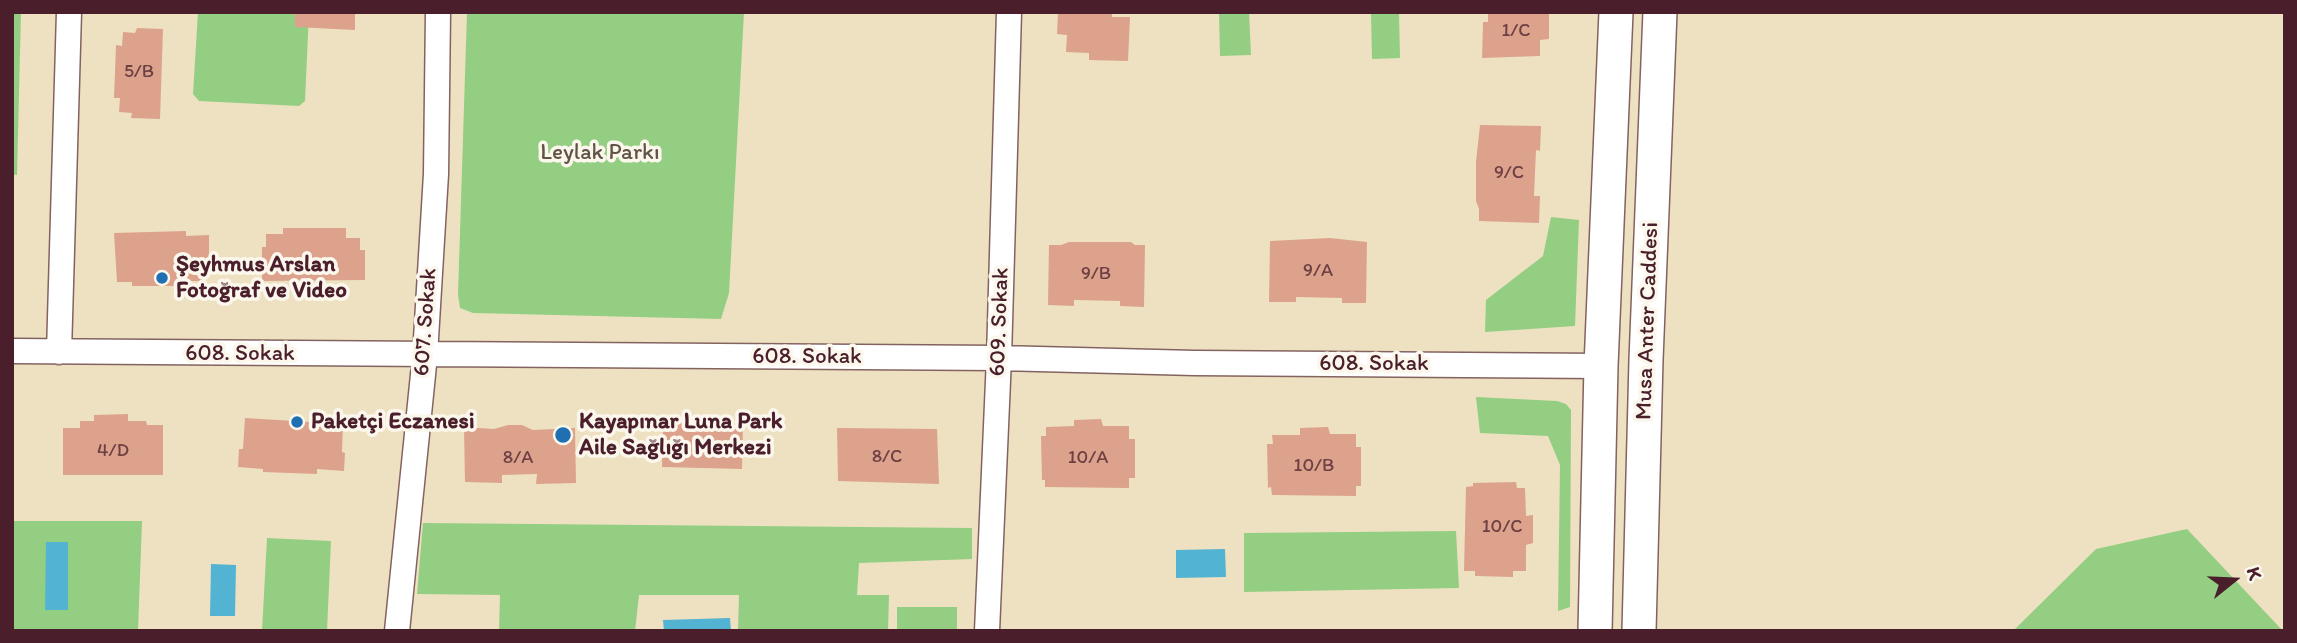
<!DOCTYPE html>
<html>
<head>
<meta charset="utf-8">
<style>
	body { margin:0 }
	#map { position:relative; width:2297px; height:643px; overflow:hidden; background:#eee1c1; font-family:Itim,sans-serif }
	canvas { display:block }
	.frame { position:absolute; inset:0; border:14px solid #4a1f2b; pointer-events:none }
	.north { position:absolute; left:2199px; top:545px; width:70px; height:70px; -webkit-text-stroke:5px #fbf7ec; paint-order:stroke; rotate:72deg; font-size:19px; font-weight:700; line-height:28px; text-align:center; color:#4a1f2b }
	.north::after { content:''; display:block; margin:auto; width:24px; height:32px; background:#4a1f2b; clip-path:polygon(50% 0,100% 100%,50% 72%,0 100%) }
</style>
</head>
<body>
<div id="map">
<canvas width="2297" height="643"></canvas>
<div class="frame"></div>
<div class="north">K</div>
</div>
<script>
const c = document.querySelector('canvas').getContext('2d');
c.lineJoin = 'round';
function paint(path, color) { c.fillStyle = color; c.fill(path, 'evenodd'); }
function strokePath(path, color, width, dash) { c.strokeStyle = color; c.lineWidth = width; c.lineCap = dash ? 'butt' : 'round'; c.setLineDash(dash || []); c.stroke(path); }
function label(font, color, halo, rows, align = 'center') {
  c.font = font + ' Itim,sans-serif'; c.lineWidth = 7; c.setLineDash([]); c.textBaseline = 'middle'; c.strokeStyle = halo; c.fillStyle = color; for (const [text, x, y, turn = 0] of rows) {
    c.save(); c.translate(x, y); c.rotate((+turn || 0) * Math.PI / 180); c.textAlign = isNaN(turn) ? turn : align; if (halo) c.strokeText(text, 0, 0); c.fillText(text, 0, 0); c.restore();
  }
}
paint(new Path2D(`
	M 12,12 L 21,12 L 17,175 L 12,174 Z
	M 198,12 L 309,12 L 305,101 L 299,106 L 199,101 L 193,94 Z
	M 467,12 L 744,12 L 729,293 L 721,319 L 473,313 L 460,308 L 458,295 Z
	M 1219,12 L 1249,12 L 1251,55 L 1220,56 Z
	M 1371,12 L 1399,12 L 1400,58 L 1372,59 Z
	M 1551,217 L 1579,220 L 1575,326 L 1485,332 L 1486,300 L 1543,256 Z
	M 1476,397 L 1557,401 L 1566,404 L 1571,410 L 1570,607 L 1558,611 L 1560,465 L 1548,436 L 1480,433 Z
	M 12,521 L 142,521 L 138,631 L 12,631 Z
	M 423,523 L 972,528 L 972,559 L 859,563 L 857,595 L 889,595 L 888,631 L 738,631 L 739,595 L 639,595 L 635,631 L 499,631 L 500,595 L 417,594 Z
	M 2187,529 L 2283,631 L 2013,631 L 2096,549 Z
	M 1456,531 L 1459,588 L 1244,592 L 1244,533 Z
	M 267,538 L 331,541 L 327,631 L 262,631 Z
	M 897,607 L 957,607 L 957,631 L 897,631 Z`), '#94ce82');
paint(new Path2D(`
	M 46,542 L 68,542 L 68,610 L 45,610 Z
	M 1225,549 L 1226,577 L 1176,578 L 1176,550 Z
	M 211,564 L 236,565 L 235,616 L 210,616 Z
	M 730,618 L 731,631 L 664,631 L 663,620 Z`), '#53b3d2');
paint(new Path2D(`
	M 295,12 L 355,12 L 355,30 L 295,27 Z
	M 1058,12 L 1112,12 L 1112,17 L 1130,17 L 1128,61 L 1089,60 L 1089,53 L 1066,52 L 1067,35 L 1057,34 Z
	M 1488,12 L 1549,12 L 1549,39 L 1540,40 L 1540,56 L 1482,58 L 1483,22 L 1488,22 Z
	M 137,28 L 163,29 L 160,119 L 131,118 L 132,113 L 119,112 L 120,98 L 114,98 L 116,45 L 122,46 L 123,32 L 135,33 Z
	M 1480,125 L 1541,126 L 1540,151 L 1536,150 L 1534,196 L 1540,196 L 1539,223 L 1479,221 L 1479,209 L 1476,201 L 1476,162 Z
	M 283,228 L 346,228 L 346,238 L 360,238 L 360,250 L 365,250 L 365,280 L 262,281 L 262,247 L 266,247 L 266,234 L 283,234 Z
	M 186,231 L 186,236 L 209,235 L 209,266 L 204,266 L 204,281 L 188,281 L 188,286 L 132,286 L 132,282 L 117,282 L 114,233 Z
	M 1330,238 L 1367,242 L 1366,303 L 1342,303 L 1342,298 L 1296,297 L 1296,302 L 1269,302 L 1270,241 Z
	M 1069,242 L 1131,242 L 1135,245 L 1145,245 L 1144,307 L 1120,306 L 1120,301 L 1074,300 L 1074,306 L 1048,305 L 1049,245 L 1061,245 Z
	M 128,414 L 128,421 L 146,421 L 147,425 L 163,425 L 163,475 L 63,475 L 63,428 L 80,428 L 80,421 L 94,421 L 94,415 Z
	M 245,418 L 343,424 L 342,452 L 345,453 L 344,471 L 317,469 L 317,474 L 263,472 L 263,469 L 238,467 L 239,449 L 243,449 Z
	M 1101,419 L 1103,426 L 1129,426 L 1129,439 L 1135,439 L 1135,478 L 1129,478 L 1129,488 L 1045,487 L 1045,480 L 1042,480 L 1041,436 L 1046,436 L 1046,427 L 1074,426 L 1074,420 Z
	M 663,423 L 743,424 L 742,469 L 662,467 Z
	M 508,425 L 522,425 L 533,430 L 575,428 L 576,483 L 536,484 L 537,474 L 502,475 L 502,483 L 465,482 L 464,427 L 494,429 Z
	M 1328,427 L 1330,434 L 1356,434 L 1356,447 L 1361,447 L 1361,486 L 1356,486 L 1356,496 L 1272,495 L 1271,487 L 1268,488 L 1267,444 L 1273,444 L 1272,435 L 1300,435 L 1300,428 Z
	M 837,428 L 937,429 L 939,484 L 838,481 Z
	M 1516,482 L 1517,488 L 1525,488 L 1526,516 L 1533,515 L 1533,543 L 1526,545 L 1526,571 L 1513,571 L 1513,577 L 1475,576 L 1475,571 L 1464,571 L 1466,487 L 1473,486 L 1473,483 Z`), '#dca28c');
const minor = new Path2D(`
	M 12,351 L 999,358 L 1195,363 L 1601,366
	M 59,352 L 69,12
	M 397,631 L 425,355 L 436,174 L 438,12
	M 987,631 L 999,358 L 1009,12`);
const secondary = new Path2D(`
	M 1595,631 L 1601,366 L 1616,12
	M 1639,631 L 1646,360 L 1660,12`);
strokePath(minor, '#836360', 27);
strokePath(secondary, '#836360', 36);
strokePath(minor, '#fff', 24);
strokePath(secondary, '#fff', 33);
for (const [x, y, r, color] of [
	[162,278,7,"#1f6fb2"],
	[297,422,7,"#1f6fb2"],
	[563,435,9,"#1f6fb2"]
]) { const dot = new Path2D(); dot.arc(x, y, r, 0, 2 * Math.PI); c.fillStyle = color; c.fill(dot); strokePath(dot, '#fbf7ec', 2.5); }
label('19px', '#6e4043', null, [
	["1/C",1516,31],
	["5/B",139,72],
	["9/C",1509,173],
	["9/A",1318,271],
	["9/B",1096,274],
	["4/D",113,451],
	["8/C",887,457],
	["8/A",518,458],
	["10/A",1088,458],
	["10/B",1314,466],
	["10/C",1502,527]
]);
label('23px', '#605445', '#fbf7ec', [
	["Leylak Parkı",600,153]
]);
label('bold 23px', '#4a1f2b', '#fbf7ec', [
	["Şeyhmus Arslan",176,265],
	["Fotoğraf ve Video",176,291],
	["Paketçi Eczanesi",311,422],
	["Kayapınar Luna Park",579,422],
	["Aile Sağlığı Merkezi",579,448]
], 'left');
label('23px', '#4a1f2b', '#fbf7ec', [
	["Musa Anter Caddesi",1648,321,-88],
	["607. Sokak",426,322,-86],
	["609. Sokak",1000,322,-88],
	["608. Sokak",240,354],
	["608. Sokak",807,357],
	["608. Sokak",1374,364]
]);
</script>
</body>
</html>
